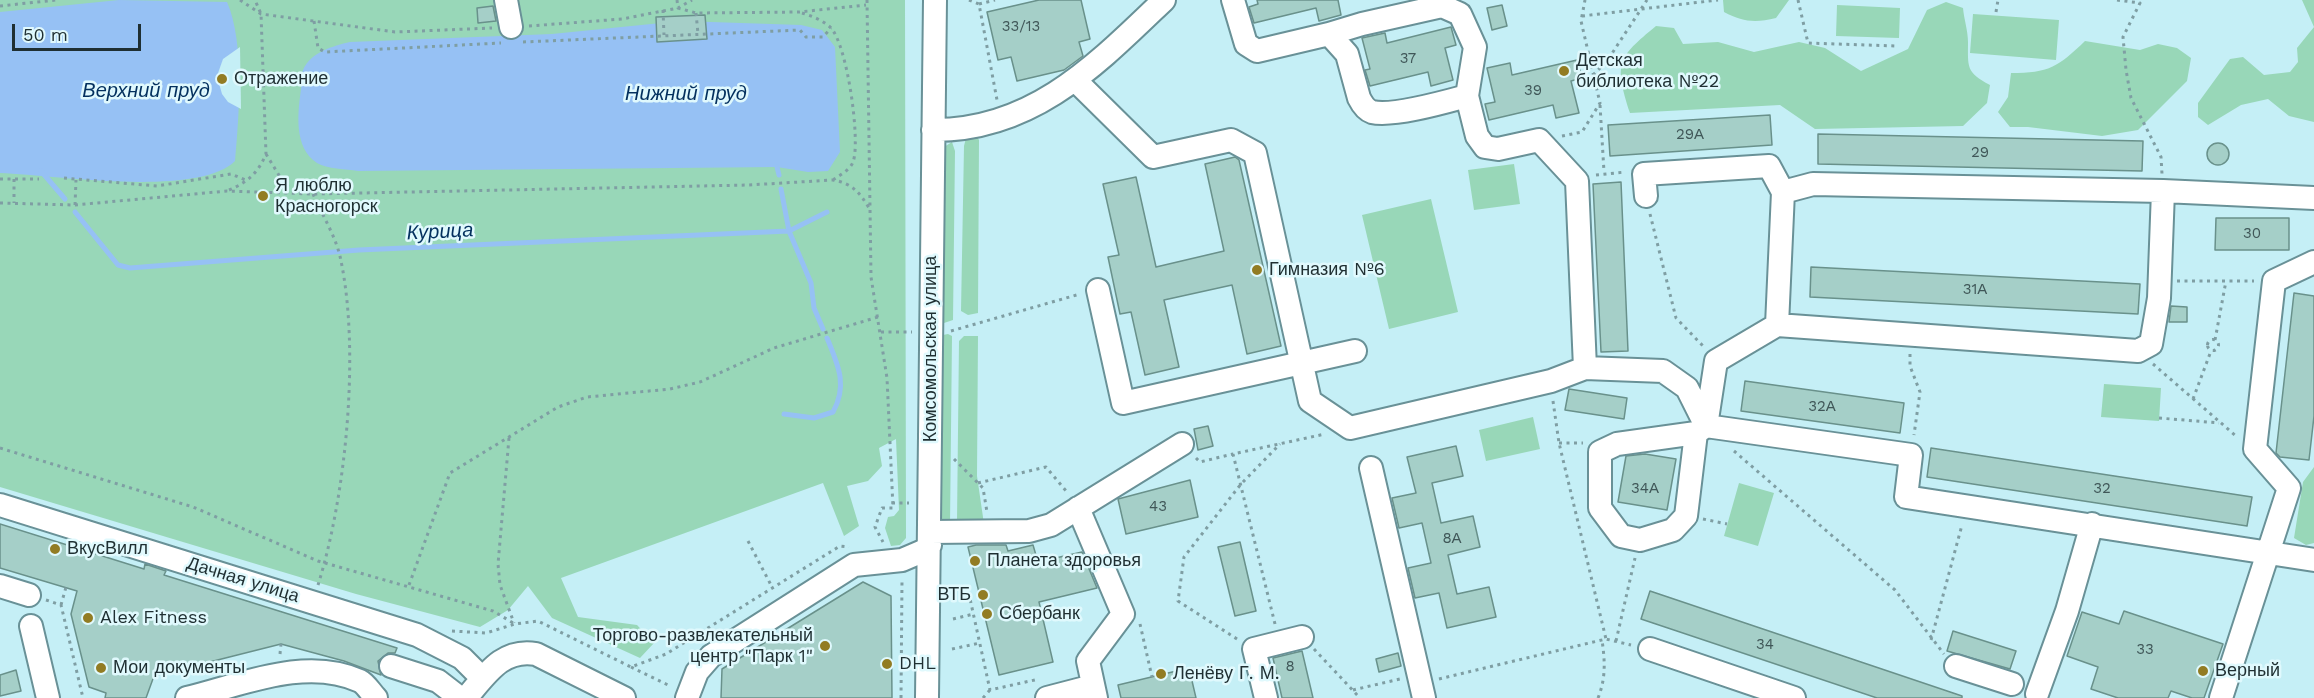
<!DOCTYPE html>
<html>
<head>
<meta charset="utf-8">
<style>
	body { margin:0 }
	#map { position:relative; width:2314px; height:698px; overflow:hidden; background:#c5eff6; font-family:"Work Sans",sans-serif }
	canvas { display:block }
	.scale { position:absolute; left:12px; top:24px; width:129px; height:27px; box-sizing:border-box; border:3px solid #1f2f32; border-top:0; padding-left:8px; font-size:18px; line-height:21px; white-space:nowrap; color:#1f2f32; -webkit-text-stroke:4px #e0f9fd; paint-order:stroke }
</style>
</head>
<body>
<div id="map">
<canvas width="2314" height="698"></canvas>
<div class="scale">50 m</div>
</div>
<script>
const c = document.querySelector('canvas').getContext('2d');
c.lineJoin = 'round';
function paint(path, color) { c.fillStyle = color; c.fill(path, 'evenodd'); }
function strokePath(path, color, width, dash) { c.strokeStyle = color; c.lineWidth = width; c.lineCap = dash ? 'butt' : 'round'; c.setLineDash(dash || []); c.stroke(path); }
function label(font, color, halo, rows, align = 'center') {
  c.font = font + ' "Work Sans",sans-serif'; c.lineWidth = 5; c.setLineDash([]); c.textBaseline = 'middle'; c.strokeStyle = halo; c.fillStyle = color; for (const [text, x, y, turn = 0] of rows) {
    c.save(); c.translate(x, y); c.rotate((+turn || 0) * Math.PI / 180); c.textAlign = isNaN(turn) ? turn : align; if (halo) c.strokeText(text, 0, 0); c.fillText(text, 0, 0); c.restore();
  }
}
paint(new Path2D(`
	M 0,0 L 905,0 L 906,538 L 900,545 L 891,546 L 885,528 L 888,517 L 894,516 L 899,510 L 896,439 L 879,448 L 882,466 L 868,481 L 847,486 L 859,526 L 844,536 L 823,483 L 561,578 L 578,617 L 637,625 L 654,643 L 640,658 L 552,618 L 528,586 L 508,610 L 480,627 L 356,594 L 0,487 Z
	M 1723,0 L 1789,0 L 1776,18 C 1755,23 1743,22 1724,12 Z
	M 2302,0 L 2314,0 L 2314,122 L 2289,116 L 2268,99 L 2241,105 L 2208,125 L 2198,117 L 2198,103 L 2230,59 L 2243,57 L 2264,75 L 2290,72 L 2298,62 L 2297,48 L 2314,27 Z
	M 1946,2 L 1963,8 C 1964,19 1968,31 1968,42 C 1968,68 1966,72 1990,85 L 1987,103 L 1963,126 L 1815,129 L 1780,105 L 1630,113 C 1614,63 1617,58 1656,26 L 1674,28 L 1683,44 L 1718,42 L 1754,52 L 1799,42 L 1825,48 L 1861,71 L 1908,49 L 1927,10 Z
	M 1837,5 L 1900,8 L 1899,38 L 1836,36 Z
	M 1973,14 L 2059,20 L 2056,60 L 1970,53 Z
	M 2085,41 L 2140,50 L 2158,44 L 2177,48 L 2191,58 L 2187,81 L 2138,130 L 2102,136 L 2028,127 L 2010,127 L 1998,112 L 2008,97 L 2011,73 C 2049,73 2058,67 2085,41 Z
	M 975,133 L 979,140 L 978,313 L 968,315 L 961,311 L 964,146 L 966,138 Z
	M 952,142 L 955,151 L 953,320 L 944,323 L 941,322 L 944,147 Z
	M 1514,164 L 1520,204 L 1474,210 L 1468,170 Z
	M 1431,199 L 1458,312 L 1389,329 L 1362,215 Z
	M 948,334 L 952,336 L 950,525 L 939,525 L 941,339 L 943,335 Z
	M 964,336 L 978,336 L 977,476 L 984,524 L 957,521 L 959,341 Z
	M 2104,384 L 2161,388 L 2159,421 L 2101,417 Z
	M 1533,417 L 1540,449 L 1486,461 L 1479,430 Z
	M 2314,467 L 2314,543 L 2306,545 L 2294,538 L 2303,482 Z
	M 1739,483 L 1774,493 L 1758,546 L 1724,536 Z`), '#98d7b8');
paint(new Path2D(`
	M 119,0 L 227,2 C 245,43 239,117 235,161 C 198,198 53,175 0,173 L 0,12 Z
	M 681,21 L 801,25 L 822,30 L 835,47 L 840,152 L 828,171 L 808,172 L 777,167 L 358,171 C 346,169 327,169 317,163 C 293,147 298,112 301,89 C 302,83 301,75 303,70 C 311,52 333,46 350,42 L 552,34 Z`), '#96c1f4');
paint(new Path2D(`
	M 240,47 L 241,109 L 228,102 L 222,94 L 217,76 L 223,59 Z`), '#c5eff6');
strokePath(new Path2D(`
	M 777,167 L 779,175
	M 41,171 L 65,199
	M 781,189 L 789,231 L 811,283 L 814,308 L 823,329
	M 75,212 L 118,265 L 130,268 L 359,250 L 789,231 L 827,212
	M 784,414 L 814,418 L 833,412 C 848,385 838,365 827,338`), '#96c1f4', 5);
const building = new Path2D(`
	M 1039,0 L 1081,0 L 1090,39 L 1079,42 L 1083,56 L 1064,70 L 1017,81 L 1011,57 L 998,60 L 987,12 Z
	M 1257,0 L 1338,0 L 1341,15 L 1319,21 L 1316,8 L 1254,23 L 1249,7 L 1258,4 Z
	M 1502,5 L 1507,26 L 1492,30 L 1487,8 Z
	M 493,6 L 496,21 L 478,23 L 477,8 Z
	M 705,15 L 707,39 L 657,42 L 656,17 Z
	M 1451,27 L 1456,45 L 1445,48 L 1453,80 L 1431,86 L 1428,72 L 1370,86 L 1365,70 L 1370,69 L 1362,38 L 1385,33 L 1387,43 Z
	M 1577,60 L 1582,78 L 1571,81 L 1579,113 L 1556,118 L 1553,105 L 1489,120 L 1485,104 L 1495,102 L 1487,68 L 1510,63 L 1512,75 Z
	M 1770,115 L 1772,145 L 1610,156 L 1608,125 Z
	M 1818,134 L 2143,141 L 2142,171 L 1818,164 Z
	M2207 154a11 11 0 1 1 22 0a11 11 0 1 1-22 0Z
	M 1235,157 L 1239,160 L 1281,346 L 1247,354 L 1232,285 L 1164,300 L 1179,367 L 1145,375 L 1131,312 L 1120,314 L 1108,257 L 1119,255 L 1103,184 L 1136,177 L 1156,267 L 1224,251 L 1205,164 Z
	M 1621,182 L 1628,351 L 1601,352 L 1593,184 Z
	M 2216,218 L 2289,218 L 2289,250 L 2215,250 Z
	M 1811,267 L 2140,284 L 2138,314 L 1810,297 Z
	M 2294,293 L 2314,296 L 2314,416 L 2309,460 L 2280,457 L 2276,453 Z
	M 2171,306 L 2187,307 L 2187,322 L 2169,322 Z
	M 1745,381 L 1904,403 L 1900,433 L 1741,411 Z
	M 1569,389 L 1627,398 L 1624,419 L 1565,410 Z
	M 1208,426 L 1213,446 L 1198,450 L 1194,429 Z
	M 1456,446 L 1463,476 L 1432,483 L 1441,523 L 1473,516 L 1480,547 L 1448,555 L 1457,594 L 1489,587 L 1496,617 L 1447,628 L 1439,593 L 1415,598 L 1408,568 L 1431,563 L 1422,523 L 1399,528 L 1392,498 L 1416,493 L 1407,457 Z
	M 1931,448 L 2252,497 L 2247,526 L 1927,477 Z
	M 1645,454 L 1676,459 L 1667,510 L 1618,502 L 1626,456 Z
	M 1190,480 L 1198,517 L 1126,534 L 1118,499 Z
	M 0,524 L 144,569 L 145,564 L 166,571 L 164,575 L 397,648 L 395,653 L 388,653 L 378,661 L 381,675 L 344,661 L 281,644 L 154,676 L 146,698 L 105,698 L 106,693 L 89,687 L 71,614 L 77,591 L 0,568 Z
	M 1240,542 L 1256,611 L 1235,616 L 1218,547 Z
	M 976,545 L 1006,545 L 1008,551 L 1033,545 L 1038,562 L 1082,552 L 1097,588 L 1039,602 L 1053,662 L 999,675 L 968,547 Z
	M 863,582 L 891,596 L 892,698 L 721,698 L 722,669 Z
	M 1650,591 L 1962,696 L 1962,698 L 1877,698 L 1641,619 Z
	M 2124,611 L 2223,644 L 2204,698 L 2192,698 L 2171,691 L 2168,698 L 2118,698 L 2091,689 L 2098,667 L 2067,656 L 2082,612 L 2119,624 Z
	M 1953,631 L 2016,651 L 2010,669 L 1947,651 Z
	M 1302,651 L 1313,698 L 1282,698 L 1273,658 Z
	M 1398,653 L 1401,666 L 1379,672 L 1376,659 Z
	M 1189,668 L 1196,698 L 1121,698 L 1118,685 Z
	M 16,670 L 21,691 L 0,696 L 0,675 Z`);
paint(building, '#a5cfc8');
strokePath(building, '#69918b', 1.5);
const minor = new Path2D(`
	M 506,0 L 511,27
	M 1233,0 L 1246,44 L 1257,51 L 1329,34 L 1347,54 L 1359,98 C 1362,104 1366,110 1372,112 C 1393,117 1445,102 1467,96 L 1477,136 L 1485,147 L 1498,149 L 1539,140 L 1577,181 L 1585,368 L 1663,371 L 1687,388 L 1706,426 L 1911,455 L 1906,497 L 2314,560
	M 1329,34 L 1362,24 L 1442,6 L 1460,14 L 1475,47 L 1467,96
	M 1075,80 L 1153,157 L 1231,140 L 1255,153 L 1310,401 L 1350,428 L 1551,381 L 1585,368
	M 933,130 C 1033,131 1097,64 1164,0
	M 1646,196 L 1644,174 L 1769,166 L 1783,192
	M 1098,290 L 1123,403 L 1355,351
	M 1777,325 L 2138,351 L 2151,344 L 2159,298 L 2163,191
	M 1696,433 L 1686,516 L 1673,530 L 1640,540 L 1621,536 L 1600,508 L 1600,452 L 1617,444 L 1696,433 L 1706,426 L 1716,361 L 1777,325 L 1783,192 L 1813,184 L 2163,191 L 2314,198
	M 1371,468 L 1424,698
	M 0,505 L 417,635 L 462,658 L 477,673
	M 1078,508 L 1123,614 L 1088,661 L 1096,698
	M 930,532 L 1029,531 L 1051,525 L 1182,444
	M 0,586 L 29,595
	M 31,626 L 48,698
	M 1650,649 L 1794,698
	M 391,666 L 438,681 L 460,698
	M 1956,666 L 2012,684
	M 2037,694 L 2067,611 L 2092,524
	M 187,698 C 241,685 306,656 360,681 C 366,684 371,693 376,698
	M 466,698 C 486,675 502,648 536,654 L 624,698
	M 687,698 L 697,672 L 711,656 L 854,565 L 902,560 L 923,551 L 930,545
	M 927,698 L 935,0
	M 1047,698 L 1093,686
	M 1266,698 L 1254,649 L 1302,637
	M 2221,698 L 2289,488 L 2255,449 L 2274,281 L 2314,262`);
strokePath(minor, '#699197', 26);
strokePath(new Path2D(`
	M 240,0 L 261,14 L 395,32 L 492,28
	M 677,0 L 678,8 L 692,0
	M 867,0 L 871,277 L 887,378 L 893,508 L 882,508 L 875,527 L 883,542
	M 969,0 L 979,4 L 997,100
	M 1798,0 L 1808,43 L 1895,46
	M 2117,0 L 2140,3 L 2123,37 L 2126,70 L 2131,98 L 2161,157 L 2162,174
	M 979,4 L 995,0
	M 0,6 L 56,0
	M 663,10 L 664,35
	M 1996,12 L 1998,0
	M 696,13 L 698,34
	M 802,13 C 812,16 822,20 830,27 C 847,42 861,142 853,162 C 850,170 840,175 833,180
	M 1582,16 L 1718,0
	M 314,21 L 318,48 L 325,52 L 501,43
	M 529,26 L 622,19 L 678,8 L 696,13 L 799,12 L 866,5
	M 523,42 L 800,30 L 806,37 L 823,37 L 831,28
	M 1593,75 L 1607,61 L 1647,0
	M 1600,105 L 1604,172
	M 1562,136 L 1582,132 L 1600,103 L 1581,21 L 1585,0
	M 266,154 L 285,185 L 296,191
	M 1596,175 L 1625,172
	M 64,178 L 157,186 L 231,174 L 248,181
	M 0,179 L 39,179
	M 14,179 L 14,203
	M 229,190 C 248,182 258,173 266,154 L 261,14 L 255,0
	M 313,194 C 322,215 337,238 341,261 C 360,352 346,496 318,585
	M 0,203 L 75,205 L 227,191 L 313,194 L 749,185 L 833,180 C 852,183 860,193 869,208
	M 75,205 L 76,180
	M 1650,214 L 1676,318 L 1703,346
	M 2177,281 L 2254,281
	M 951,331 L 1080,294
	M 881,332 L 912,332
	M2207.5 345a5.5 5.5 0 1 1 11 0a5.5 5.5 0 1 1-11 0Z
	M 2215,340 L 2226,281
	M 1910,354 L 1910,366 L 1920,392 L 1914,435
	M 2153,364 L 2236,436
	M 2193,399 L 2211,351
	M 1553,401 L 1559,443 L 1606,639
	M 2159,418 L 2219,423
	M 509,438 L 498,564 L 500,585 L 514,623
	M 1559,443 L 1583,443
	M 0,448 L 193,507 L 318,561 L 493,611 L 515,624
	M 1734,451 L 1895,590 L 1944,654
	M 1196,458 L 1200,462 L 1233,454
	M 954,459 L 983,488 L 987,512
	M 978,483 L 1046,467 L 1067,492
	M 892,503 L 909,503
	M 1703,519 L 1727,524
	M 748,541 L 772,587
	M 409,585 L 450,473 L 558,407 L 587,397 L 670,389 L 700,382 L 774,348 L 878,317
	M 953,589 L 967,585 L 990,690 L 1039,679
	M 46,600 L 61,605 L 83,698
	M 61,605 L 66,587
	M 953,619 L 974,614
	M 1140,624 L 1152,677
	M 1275,624 L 1233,454 L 1325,434
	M 452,631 L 486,633 L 515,624 L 538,621 L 631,667 L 666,654 L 840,546 L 849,547
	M 1237,639 L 1178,601 L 1184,557 L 1241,484 L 1280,444
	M 1931,640 L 1962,525
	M 1616,641 L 1635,558
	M 952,649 L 980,643
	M 1314,649 L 1360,698
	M 280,654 L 281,644
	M 631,667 L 670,686
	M 1439,679 L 1606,639 L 1631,645
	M 1353,690 L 1400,679
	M 901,698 L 902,580
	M 983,698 L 990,690
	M 1598,698 C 1606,678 1605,661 1602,640`), '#7f9ea3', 3, [3, 4.5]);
strokePath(minor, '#fff', 22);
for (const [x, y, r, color] of [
	[1564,71,6,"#927c23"],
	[222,79,6,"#927c23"],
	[263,196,6,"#927c23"],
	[1257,270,6,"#927c23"],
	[55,549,6,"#927c23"],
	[975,561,6,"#927c23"],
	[983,595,6,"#927c23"],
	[987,614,6,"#927c23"],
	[88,618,6,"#927c23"],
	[825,646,6,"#927c23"],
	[887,664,6,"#927c23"],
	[101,668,6,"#927c23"],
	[2203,671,6,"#927c23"],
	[1161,674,6,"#927c23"]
]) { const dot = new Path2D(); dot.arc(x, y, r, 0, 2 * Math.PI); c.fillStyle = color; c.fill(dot); strokePath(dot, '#e0f9fd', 2); }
label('15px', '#405758', null, [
	["33/13",1021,27],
	["37",1408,59],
	["39",1533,91],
	["29А",1690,135],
	["29",1980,153],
	["30",2252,234],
	["31А",1975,290],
	["32А",1822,407],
	["34А",1645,489],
	["32",2102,489],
	["43",1158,507],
	["8А",1452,539],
	["34",1765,645],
	["33",2145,650],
	["8",1290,667]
]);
label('18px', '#1f2f32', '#e0f9fd', [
	["Детская",1576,61],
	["библиотека №22",1576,82],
	["Отражение",234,79],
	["Я люблю",275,186],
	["Красногорск",275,207],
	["Гимназия №6",1269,270],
	["ВкусВилл",67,549],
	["Планета здоровья",987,561],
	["ВТБ",971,595,"right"],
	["Сбербанк",999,614],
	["Alex Fitness",100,618],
	["Торгово-развлекательный",813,636,"right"],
	["центр \"Парк 1\"",813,657,"right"],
	["DHL",899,664],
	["Мои документы",113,668],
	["Верный",2215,671],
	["Ленёву Г. М.",1173,674]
], 'left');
label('18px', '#1f2f32', '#e0f9fd', [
	["Комсомольская улица",931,349,-90],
	["Дачная улица",243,580,17]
]);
label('italic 20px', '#03305e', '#e0f9fd', [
	["Верхний пруд",146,91],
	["Нижний пруд",686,94],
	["Курица",440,232,-3]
]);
</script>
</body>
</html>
